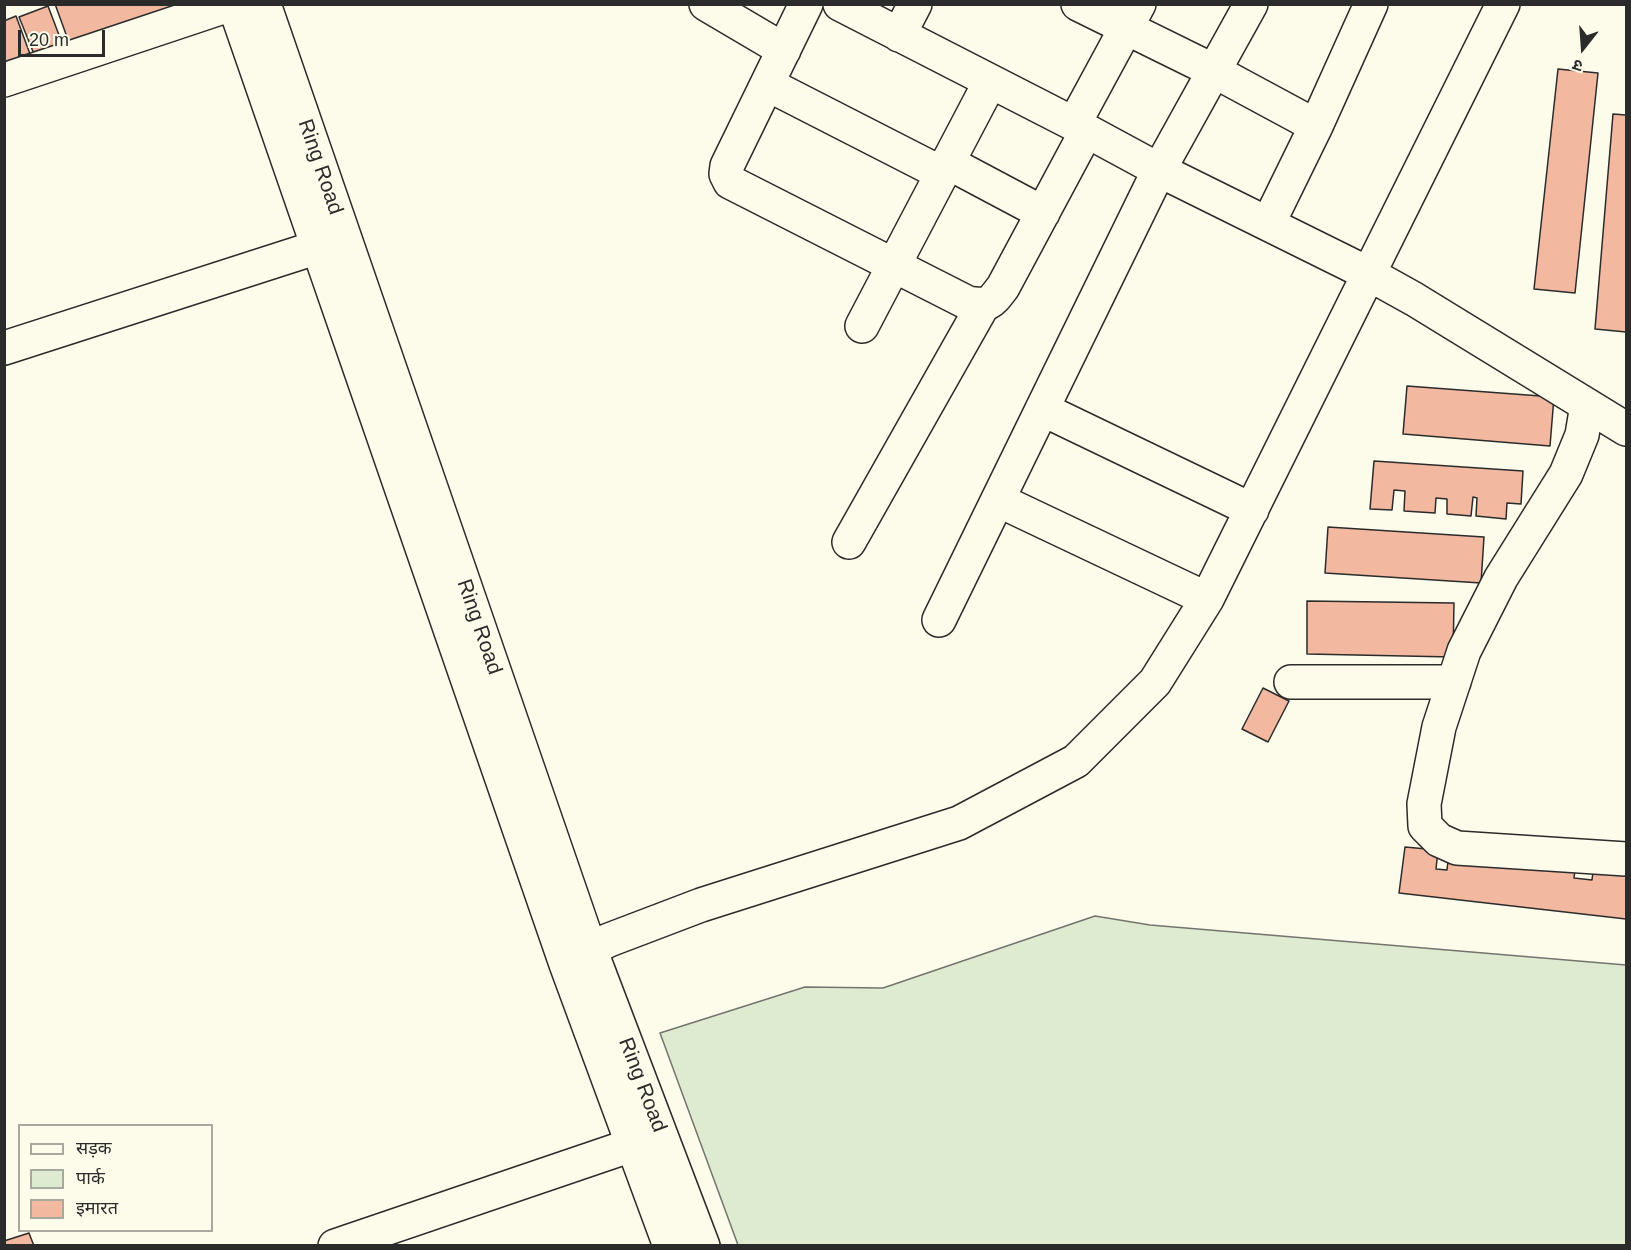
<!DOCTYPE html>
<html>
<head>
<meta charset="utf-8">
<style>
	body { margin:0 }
	#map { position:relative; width:1631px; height:1250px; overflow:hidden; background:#fdfbea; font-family:Arial,"Noto Sans Devanagari",sans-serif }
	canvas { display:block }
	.frame { position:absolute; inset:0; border:6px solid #2b2b2b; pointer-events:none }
	.legend { position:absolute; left:18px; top:1124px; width:195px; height:108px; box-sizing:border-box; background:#fdfbea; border:2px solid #a9a89e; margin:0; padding:8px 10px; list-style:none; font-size:18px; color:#2b2b2b }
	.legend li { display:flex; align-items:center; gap:12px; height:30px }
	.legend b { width:30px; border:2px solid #a9a89e }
	.north { position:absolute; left:1553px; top:18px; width:60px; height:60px; -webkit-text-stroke:4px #fdfbea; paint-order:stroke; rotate:197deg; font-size:16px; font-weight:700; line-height:24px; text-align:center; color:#2b2b2b }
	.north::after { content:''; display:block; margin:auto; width:21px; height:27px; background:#2b2b2b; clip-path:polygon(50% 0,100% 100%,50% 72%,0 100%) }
	.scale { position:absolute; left:18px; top:30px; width:87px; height:27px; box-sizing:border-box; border:3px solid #2b2b2b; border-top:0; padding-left:8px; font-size:18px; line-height:21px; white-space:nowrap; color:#2b2b2b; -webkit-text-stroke:4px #fdfbea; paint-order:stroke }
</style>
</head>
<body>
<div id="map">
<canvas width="1631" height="1250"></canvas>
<div class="frame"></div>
<ul class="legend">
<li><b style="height:8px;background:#fdfbea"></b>सड़क</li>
<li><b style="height:16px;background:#deebd1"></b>पार्क</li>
<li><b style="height:16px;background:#f2b8a0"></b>इमारत</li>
</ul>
<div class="north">उ</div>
<div class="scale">20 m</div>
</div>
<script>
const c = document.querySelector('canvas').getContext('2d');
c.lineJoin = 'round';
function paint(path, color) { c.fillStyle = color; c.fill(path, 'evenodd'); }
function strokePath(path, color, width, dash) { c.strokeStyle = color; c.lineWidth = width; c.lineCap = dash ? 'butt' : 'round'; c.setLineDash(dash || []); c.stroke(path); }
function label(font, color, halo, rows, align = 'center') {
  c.font = font + ' Arial,sans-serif'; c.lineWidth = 4.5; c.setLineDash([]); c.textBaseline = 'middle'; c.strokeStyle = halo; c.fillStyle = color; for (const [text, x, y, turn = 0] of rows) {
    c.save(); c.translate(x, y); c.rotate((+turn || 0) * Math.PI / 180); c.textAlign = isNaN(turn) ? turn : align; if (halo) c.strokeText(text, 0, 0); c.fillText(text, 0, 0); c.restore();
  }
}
const green = new Path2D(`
	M 1095,916 L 1150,925 L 1626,965 L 1626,1245 L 738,1245 L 660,1033 L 805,987 L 883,988 Z`);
paint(green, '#deebd1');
strokePath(green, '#74746e', 1.5);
const building = new Path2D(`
	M 55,4 L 184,4 L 71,48 Z
	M 48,6 L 62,43 L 34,54 L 19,17 Z
	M 16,16 L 30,54 L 4,63 L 4,21 Z
	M 1558,69 L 1598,73 L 1575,293 L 1534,289 Z
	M 1613,114 L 1626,115 L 1626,332 L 1595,329 Z
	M 1407,386 L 1554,397 L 1550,446 L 1403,434 Z
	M 1374,461 L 1523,471 L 1521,504 L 1507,503 L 1506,519 L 1476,516 L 1477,498 L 1473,497 L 1471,516 L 1447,514 L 1447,499 L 1436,498 L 1435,513 L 1404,511 L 1405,491 L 1394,490 L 1392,510 L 1370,509 Z
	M 1328,527 L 1484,537 L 1481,583 L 1325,573 Z
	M 1307,601 L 1454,603 L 1453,657 L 1307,654 Z
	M 1263,688 L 1289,701 L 1268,742 L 1242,729 Z
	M 1405,847 L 1438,850 L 1436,869 L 1447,870 L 1449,852 L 1576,862 L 1574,878 L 1592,880 L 1594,864 L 1626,868 L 1626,919 L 1399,893 Z
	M 29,1233 L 34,1246 L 4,1246 L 4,1241 Z`);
paint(building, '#f2b8a0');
strokePath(building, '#2b2b2b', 1.5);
const minor = new Path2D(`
	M 234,4 L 566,964 L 670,1246
	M 264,4 L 590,949 L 703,1246
	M 706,4 L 784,50
	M 806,4 L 727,166 L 726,174 L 730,182 L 968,303 C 989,306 990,304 1003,287 L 1086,132
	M 840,4 L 1074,124 L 1159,170 L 1369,274 L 1414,299 L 1626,429
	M 1078,4 L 1214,71 L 1316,126
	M 899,35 L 915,4
	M 4,80 L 232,4
	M 767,84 L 941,173
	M 1074,124 L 1139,4
	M 947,162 L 1043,213
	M 1268,224 L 1316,126 L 1371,4
	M 862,326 L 990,82
	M 4,348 L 318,247
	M 1587,405 L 1582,435 L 1566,474 L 1501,578 L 1464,651 L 1439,727 L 1424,804 L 1425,826 L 1439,840 L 1457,848 L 1626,859
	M 1042,409 L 1252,510
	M 998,500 L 1207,599
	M 849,542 L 983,305
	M 939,620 L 1159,170 L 1251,4
	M 1291,682 L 1454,682
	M 566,964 L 590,949 L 609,940 L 701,905 L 959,823 L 1076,761 L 1155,682 L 1207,599 L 1503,4
	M 335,1246 L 632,1145`);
strokePath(minor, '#2b2b2b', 36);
strokePath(minor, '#fdfbea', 33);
label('21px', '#2b2b2b', '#fdfbea', [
	["Ring Road",320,167,71],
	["Ring Road",479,627,71],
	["Ring Road",642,1085,69]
]);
</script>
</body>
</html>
